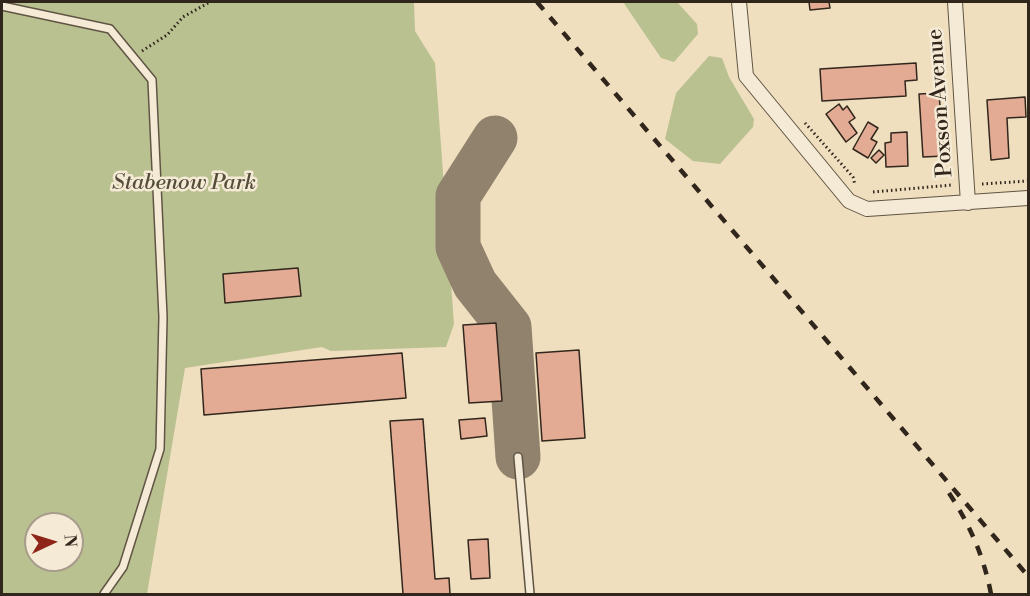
<!DOCTYPE html>
<html>
<head>
<meta charset="utf-8">
<style>
	body { margin:0 }
	#map { position:relative; width:1030px; height:596px; overflow:hidden; background:#efdfbe; font-family:"Libre Bodoni",serif }
	canvas { display:block }
	.frame { position:absolute; inset:0; border:3px solid #31261c; pointer-events:none }
	.north { position:absolute; left:24px; top:512px; width:60px; height:60px; box-sizing:border-box; background:#f5ead5; border:2px solid #a79c8b; border-radius:50%; rotate:86deg; font-size:16px; font-weight:700; line-height:24px; text-align:center; color:#31261c }
	.north::after { content:''; display:block; margin:auto; width:21px; height:27px; background:#8f2418; clip-path:polygon(50% 0,100% 100%,50% 72%,0 100%) }
</style>
</head>
<body>
<div id="map">
<canvas width="1030" height="596"></canvas>
<div class="frame"></div>
<div class="north">N</div>
</div>
<script>
const c = document.querySelector('canvas').getContext('2d');
c.lineJoin = 'round';
function paint(path, color) { c.fillStyle = color; c.fill(path, 'evenodd'); }
function strokePath(path, color, width, dash) { c.strokeStyle = color; c.lineWidth = width; c.lineCap = dash ? 'butt' : 'round'; c.setLineDash(dash || []); c.stroke(path); }
function label(font, color, halo, rows, align = 'center') {
  c.font = font + ' "Libre Bodoni",serif'; c.lineWidth = 5; c.setLineDash([]); c.textBaseline = 'middle'; c.strokeStyle = halo; c.fillStyle = color; for (const [text, x, y, turn = 0] of rows) {
    c.save(); c.translate(x, y); c.rotate((+turn || 0) * Math.PI / 180); c.textAlign = isNaN(turn) ? turn : align; if (halo) c.strokeText(text, 0, 0); c.fillText(text, 0, 0); c.restore();
  }
}
paint(new Path2D(`
	M 2,2 L 414,2 L 415,31 L 435,63 L 454,324 L 446,347 L 331,351 L 322,347 L 185,368 L 147,594 L 2,594 ZM 36,524 L 72,524 L 72,560 L 36,560 Z
	M 623,2 L 677,2 L 697,24 L 698,34 L 674,62 L 661,58 Z
	M 709,56 L 722,58 L 729,77 L 754,119 L 753,127 L 720,164 L 693,161 L 665,139 L 676,93 Z`), '#bac191');
strokePath(new Path2D(`
	M 495,138 L 458,196 L 458,247 L 475,284 L 509,327 L 518,457`), '#90826d', 45);
const building = new Path2D(`
	M 809,2 L 829,2 L 830,8 L 810,10 Z
	M 916,63 L 917,80 L 905,81 L 906,96 L 822,101 L 820,69 Z
	M 939,93 L 944,156 L 923,157 L 919,94 Z
	M 1025,97 L 1026,117 L 1007,118 L 1009,158 L 991,160 L 987,100 Z
	M 839,104 L 843,110 L 847,106 L 855,118 L 849,122 L 857,133 L 846,142 L 826,114 Z
	M 868,122 L 878,128 L 871,139 L 877,142 L 868,158 L 853,149 Z
	M 907,132 L 908,166 L 886,167 L 885,143 L 891,142 L 891,133 Z
	M 879,150 L 884,155 L 876,163 L 871,158 Z
	M 298,268 L 301,296 L 225,303 L 223,274 Z
	M 496,323 L 502,401 L 469,403 L 463,325 Z
	M 579,350 L 585,438 L 542,441 L 536,353 Z
	M 402,353 L 406,398 L 204,415 L 201,369 Z
	M 485,418 L 487,436 L 461,439 L 459,420 Z
	M 423,419 L 435,579 L 449,578 L 450,594 L 403,594 L 390,421 Z
	M 488,539 L 490,578 L 471,579 L 468,540 Z`);
paint(building, '#e3ab94');
strokePath(building, '#31261c', 1.5);
const lane = new Path2D(`
	M 2,6 L 110,29 L 152,80 L 163,317 L 160,449 L 123,567 L 104,594
	M 518,457 L 530,594`);
const street = new Path2D(`
	M 739,2 L 746,76 L 849,201 L 867,209 L 1028,198
	M 955,2 L 968,203`);
strokePath(lane, '#605444', 10);
strokePath(street, '#605444', 16);
strokePath(new Path2D(`
	M 142,51 L 167,35 L 183,17 L 210,2
	M 805,123 L 853,177 L 855,185
	M 982,184 L 1028,181
	M 873,192 L 952,185`), '#31261c', 3, [1.5, 3]);
strokePath(lane, '#f5ead5', 7);
strokePath(street, '#f5ead5', 14);
strokePath(new Path2D(`
	M 537,2 L 1028,576
	M 949,493 C 970,525 984,557 991,594`), '#31261c', 4.5, [10, 10]);
label('22px', '#31261c', '#f5ead5', [
	["Poxson Avenue",941,103,-94]
]);
label('italic 22px', '#534d39', '#f5ead5', [
	["Stabenow Park",184,184]
]);
</script>
</body>
</html>
